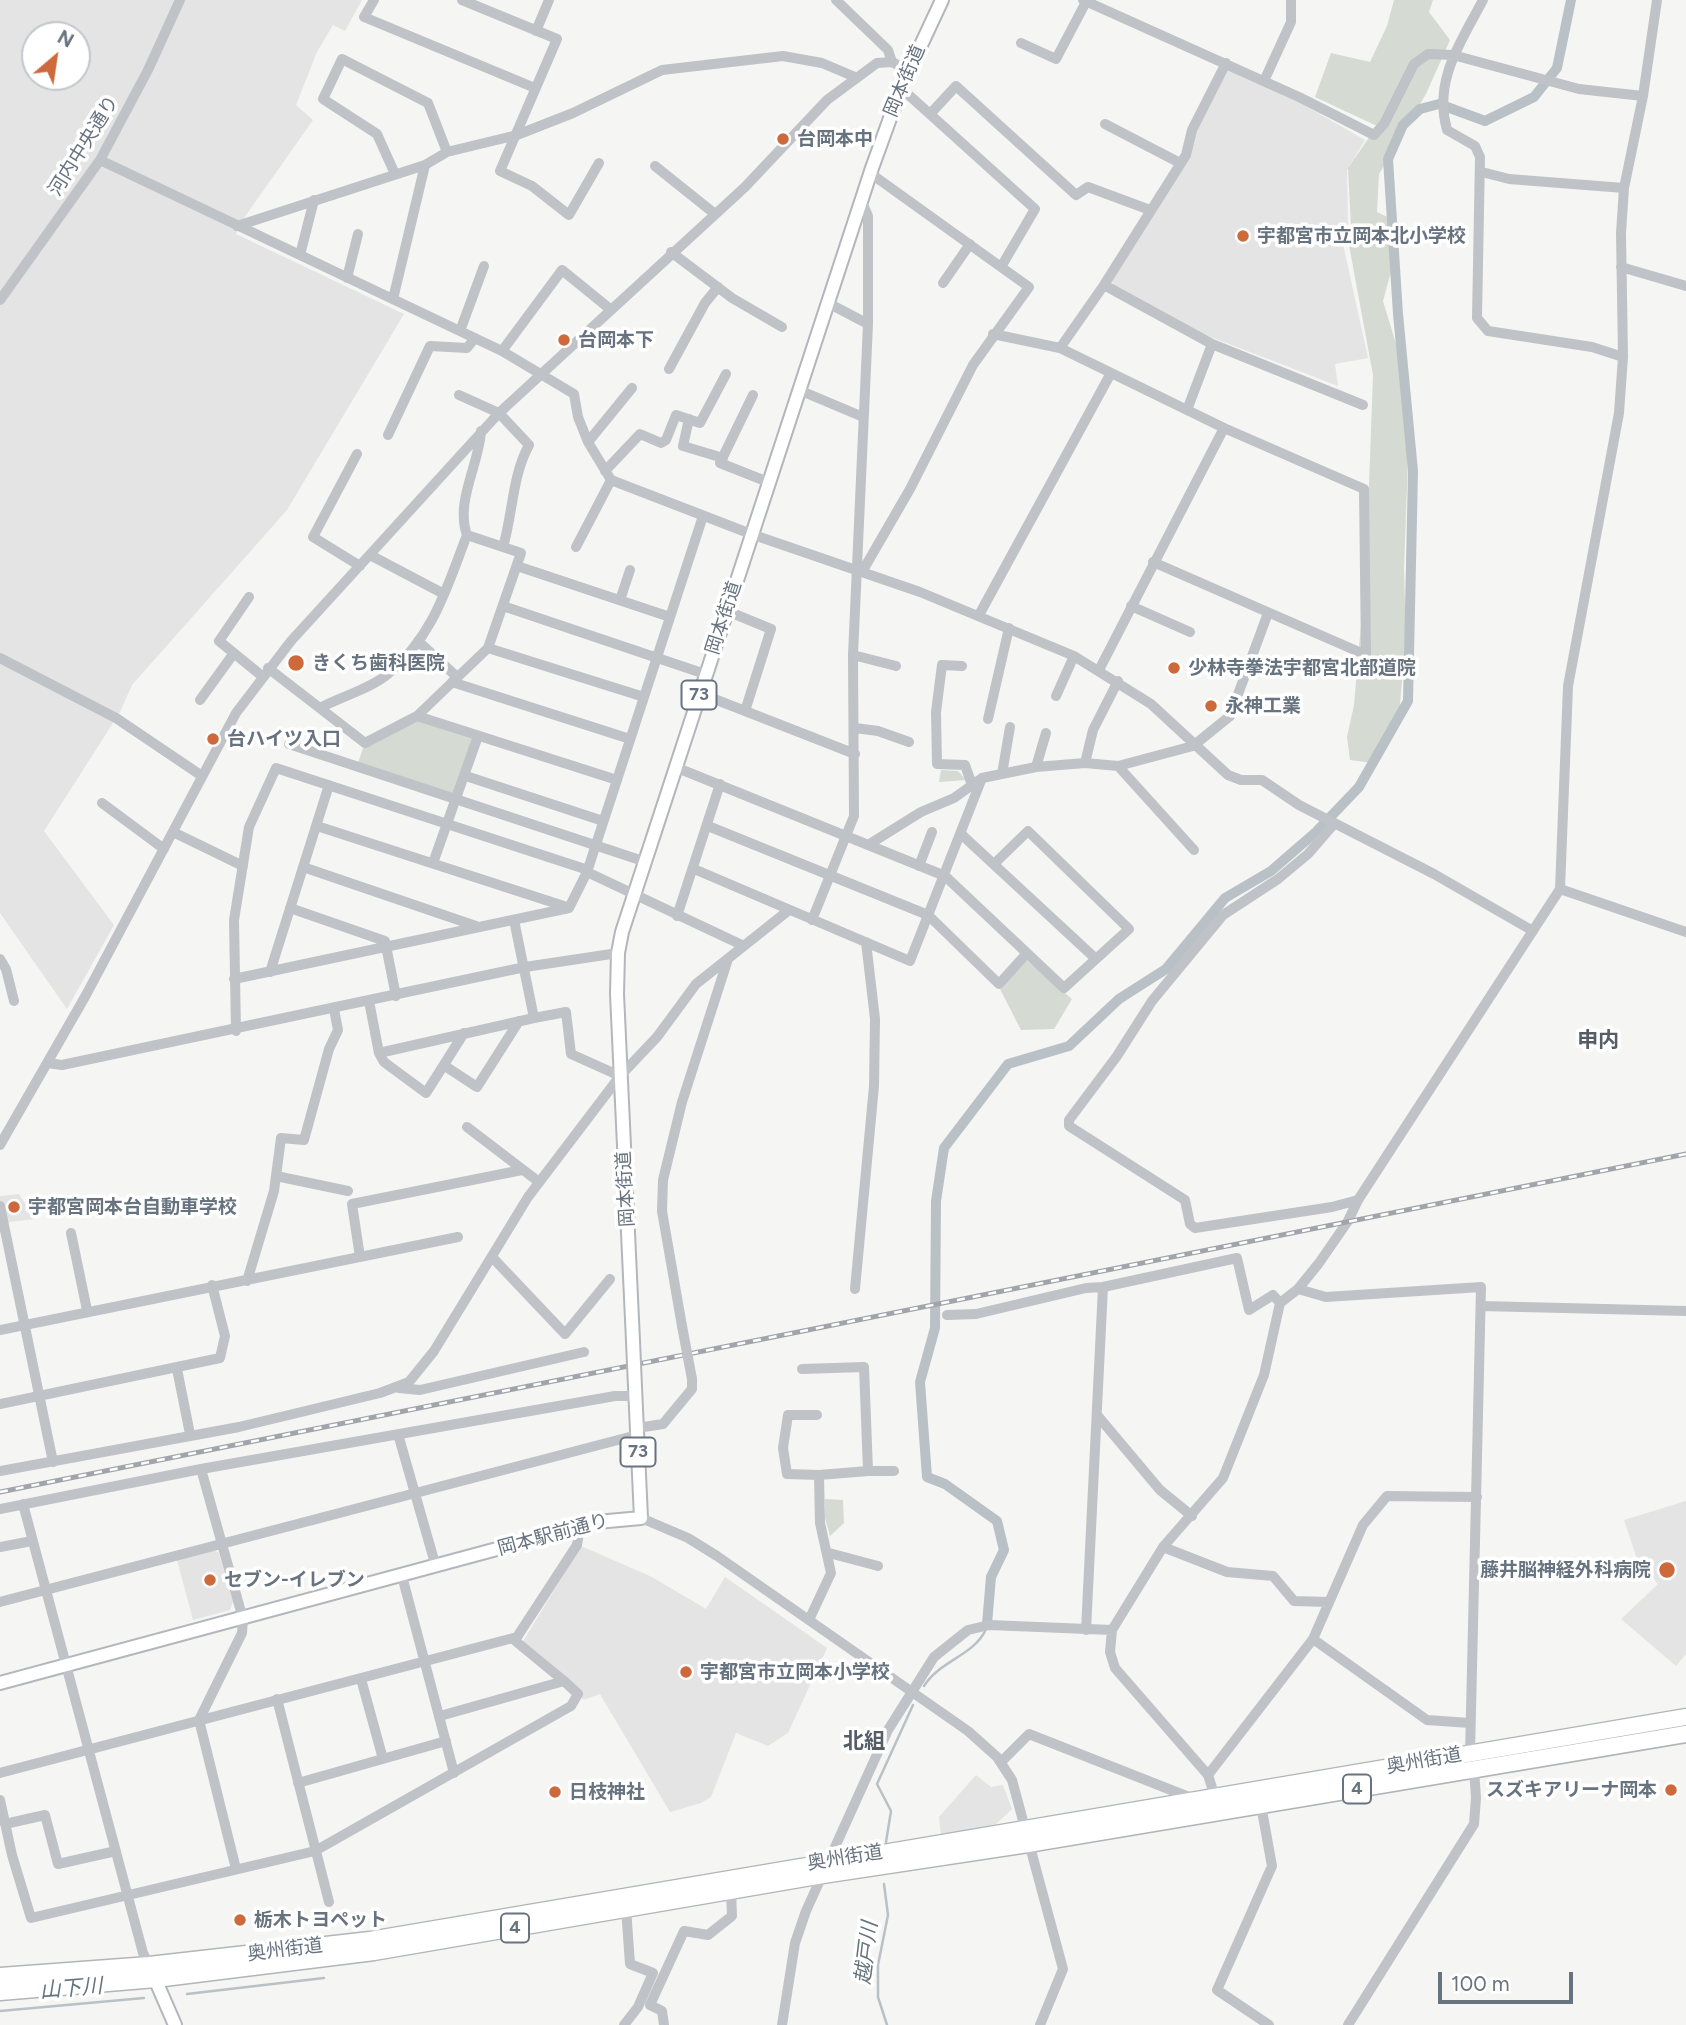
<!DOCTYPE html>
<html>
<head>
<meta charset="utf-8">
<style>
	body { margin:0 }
	#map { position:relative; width:1686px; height:2025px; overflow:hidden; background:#f5f5f3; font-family:Figtree,sans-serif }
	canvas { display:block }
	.north { position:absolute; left:21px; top:21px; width:70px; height:70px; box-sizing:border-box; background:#fff; border:2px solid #c3c7cc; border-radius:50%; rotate:29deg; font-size:19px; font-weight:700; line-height:28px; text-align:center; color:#687380 }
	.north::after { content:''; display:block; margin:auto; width:24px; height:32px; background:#cd693b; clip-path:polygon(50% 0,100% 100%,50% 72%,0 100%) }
	.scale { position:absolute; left:1438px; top:1972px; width:135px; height:32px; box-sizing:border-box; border:4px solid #687380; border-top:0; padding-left:9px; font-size:21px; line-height:24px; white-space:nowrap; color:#687380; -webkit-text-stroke:5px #fff; paint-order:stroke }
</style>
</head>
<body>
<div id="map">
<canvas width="1686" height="2025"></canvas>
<div class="north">N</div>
<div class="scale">100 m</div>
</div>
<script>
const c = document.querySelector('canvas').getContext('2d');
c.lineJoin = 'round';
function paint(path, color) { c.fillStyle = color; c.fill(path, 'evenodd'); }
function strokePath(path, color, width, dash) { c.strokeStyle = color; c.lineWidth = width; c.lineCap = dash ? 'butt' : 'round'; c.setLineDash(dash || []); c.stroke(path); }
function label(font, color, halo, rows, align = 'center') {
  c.font = font + ' Figtree,"Noto Sans JP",sans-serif'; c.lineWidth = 7; c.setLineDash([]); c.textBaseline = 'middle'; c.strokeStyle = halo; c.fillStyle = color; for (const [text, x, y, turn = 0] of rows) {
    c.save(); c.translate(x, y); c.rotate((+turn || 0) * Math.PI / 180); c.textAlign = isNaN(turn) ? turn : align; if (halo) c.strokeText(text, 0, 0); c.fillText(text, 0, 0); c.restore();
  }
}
paint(new Path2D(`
	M 0,0 L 362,0 L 345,31 L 333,25 L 317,52 L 296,105 L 313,120 L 244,218 L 236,234 L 404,314 L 287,510 L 132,685 L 120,712 L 44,831 L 114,925 L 67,1009 L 0,913 ZM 35,35 L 77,35 L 77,77 L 35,77 Z
	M 1228,69 L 1297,101 L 1365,140 L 1347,170 L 1348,227 L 1343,244 L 1368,358 L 1335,364 L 1338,386 L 1198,332 L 1114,287 L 1112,281 L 1191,155 L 1196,129 Z
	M 19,1194 L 35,1219 L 0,1223 L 0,1196 Z
	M 1686,1501 L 1686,1654 L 1676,1666 L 1621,1619 L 1658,1584 L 1636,1556 L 1624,1520 Z
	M 581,1546 L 652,1577 L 706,1609 L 725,1577 L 827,1648 L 788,1733 L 768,1746 L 736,1733 L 711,1797 L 701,1803 L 670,1812 L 600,1694 L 583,1700 L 580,1692 L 522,1643 Z
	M 214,1550 L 219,1553 L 233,1602 L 230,1610 L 193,1620 L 177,1560 Z
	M 976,1775 L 991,1787 L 1003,1785 L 1012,1809 L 993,1827 L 941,1835 L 939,1817 Z`), '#e3e4e3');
paint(new Path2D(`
	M 1394,0 L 1433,0 L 1429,12 L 1450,40 L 1426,94 L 1379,174 L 1377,212 L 1400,223 L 1396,253 L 1383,301 L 1397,347 L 1408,457 L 1404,569 L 1406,635 L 1399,715 L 1373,763 L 1350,760 L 1347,737 L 1354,705 L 1366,568 L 1373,375 L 1349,245 L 1351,227 L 1348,168 L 1377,126 L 1315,97 L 1331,53 L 1370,62 L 1387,26 Z
	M 416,720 L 472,739 L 452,801 L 356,769 L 363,748 Z
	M 941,770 L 958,771 L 966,780 L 939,782 Z
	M 1026,960 L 1072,999 L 1054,1029 L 1021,1030 L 1000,989 Z
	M 825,1499 L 843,1500 L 844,1523 L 830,1536 L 825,1518 Z`), '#d5dad2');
strokePath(new Path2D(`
	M 924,1686 C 939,1661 975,1655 986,1629
	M 886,1842 L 891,1811 L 877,1784 L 913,1705
	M 884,1884 L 888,1915 L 878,1965 L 878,1997 L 887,2025
	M 187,1994 L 324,1978
	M 0,2011 L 144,1998`), '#b9c1c6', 2.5);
strokePath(new Path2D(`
	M 987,1624 L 991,1577 L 1004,1550 L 997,1521 L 945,1484 L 927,1477 L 920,1382 L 935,1328 L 936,1201 L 944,1148 L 1008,1064 L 1069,1046 L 1119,999 L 1166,969 L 1225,898 L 1271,871 L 1316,832 L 1359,787 L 1408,701 L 1413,471 L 1398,314 L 1388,159 L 1403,125 L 1420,109 L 1439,104 L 1485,121 L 1534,97 L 1557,68 L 1571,0`), '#b9c1c6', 10);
const major = new Path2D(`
	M 633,1341 L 617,994 L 618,953 L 622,932 L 872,168 L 901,88 L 942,0
	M 0,1683 L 597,1522 L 641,1518 L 635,1387
	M 152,1972 L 175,2025`);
const highway = new Path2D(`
	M 0,1976 L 149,1965 L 370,1940 L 1686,1717
	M 0,1992 L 156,1979 L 374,1952 L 823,1875 L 1028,1844 L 1686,1734`);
strokePath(major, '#b3b6ba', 16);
strokePath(highway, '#b2b5b8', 19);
strokePath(new Path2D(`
	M 374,0 L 364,17 L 535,88
	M 462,0 L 557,39 L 500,171 L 532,186 L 569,215 L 599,163
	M 836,0 L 888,50 L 892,62
	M 1083,0 L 1299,97 L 1374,135 L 1384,124 L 1414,64 L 1428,54 L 1453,55 L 1579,89 L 1643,96 L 1624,188 L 1621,233 L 1623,357 L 1619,413 L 1568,686 L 1560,889 L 1358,1200 L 1332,1207 L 1195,1228 L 1190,1224 L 1185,1200 L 1069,1126 L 1069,1120 L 1117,1056 L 1152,1001 L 1223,915 L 1278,879 L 1308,854 L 1334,824
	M 1483,0 C 1461,42 1433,80 1447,130 L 1475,146 L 1480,157 L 1477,318 L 1488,331 L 1592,347 L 1623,357
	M 536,31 L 549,0
	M 1021,43 L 1056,59 L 1086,2
	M 1264,81 L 1291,22 L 1291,0
	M 1643,96 L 1657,0
	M 931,113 L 956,86 L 1076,195 L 1088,187 L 1150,210
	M 1105,124 L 1180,163
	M 100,160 L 502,351 L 574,394 L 578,417 L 588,442 L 611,480 L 751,534 L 920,592 L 1074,656 L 1151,704 L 1228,775 L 1241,780 L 1262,780 L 1299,805 L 1434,874 L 1533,931
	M 655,166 L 715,214
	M 1482,172 L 1509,179 L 1624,188
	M 870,173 L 1001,267
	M 395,174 L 377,134 L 323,99 L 342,59 L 428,103 L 447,152
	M 237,226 L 425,165 L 447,152 L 517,135 L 573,113 L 662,70 L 783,56 L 822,63 L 855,77
	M 671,252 L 732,298 L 782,327
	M 300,255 L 314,200
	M 1621,267 L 1686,286
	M 347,278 L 358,234
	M 943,283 L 970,244
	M 1104,285 L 1212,344 L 1363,405
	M 393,299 L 425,165
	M 0,300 L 100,160 L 148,70 L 180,0
	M 828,303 L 868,324
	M 460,331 L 484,266
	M 993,334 L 1060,348 L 1224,428 L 1099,670
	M 1060,348 L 1104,285 L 1186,155 L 1192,130 L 1226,63
	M 502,351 L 562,270 L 610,309
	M 669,369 L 705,303 L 718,287
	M 799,390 L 863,417
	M 459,395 L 499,413 L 529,445 C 512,476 513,513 503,547
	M 753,395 L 720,463 L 768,482
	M 1187,410 L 1212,344
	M 689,419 L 683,446 L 723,458
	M 388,435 L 430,346 L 467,348 L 475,338
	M 588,442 L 632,388
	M 357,454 L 313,537 L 360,566
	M 605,471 L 640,434 L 661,443 L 666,440 L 676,415 L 700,423 L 726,374
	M 467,535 C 455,502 479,465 481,431
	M 576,547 L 611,480
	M 370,555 L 444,594
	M 1153,562 L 1366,655 L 1364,489 L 1224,428
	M 517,566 L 670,617
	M 862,572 L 910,489 L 973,365 L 1029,287 L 1001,267 L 1035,209 L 901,88
	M 249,597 L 219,641 L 262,676
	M 620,600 L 630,570
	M 503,606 L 705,674
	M 1131,606 L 1190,632
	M 727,611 L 771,629 L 745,711
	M 979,615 L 1111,373
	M 418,641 L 457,677
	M 488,648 L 644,697
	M 853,655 L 896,666
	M 0,658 L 116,718 L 202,776
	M 962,666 L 942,665 L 936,712 L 937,764 L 965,765 L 972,785
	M 268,668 L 365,743 L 417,716 L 488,648 L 521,553 L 467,535 C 446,589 434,635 388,674 C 370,689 340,697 320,708
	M 452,682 L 630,739
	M 699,693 L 855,754
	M 1056,696 L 1074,656
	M 200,700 L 234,653
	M 417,716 L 617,780
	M 988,719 L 1009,628
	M 855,728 L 878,731 L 909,742
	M 289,744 L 643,861
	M 1085,763 L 1093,730 L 1118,681
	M 1118,766 L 1194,850
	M 675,767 L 945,876 L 1064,988 L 1129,929 L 1028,831 L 994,864
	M 1036,767 L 1046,733
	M 1002,774 L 1010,727
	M 466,776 L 603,821
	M 102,803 L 164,849
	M 317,826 L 567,907
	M 708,826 L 928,915 L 999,984 L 1027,953
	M 173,832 L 243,866
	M 961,834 L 1096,959
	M 868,845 L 921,812 L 954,798 L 982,778 L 1036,767 L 1085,763 L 1118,766 L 1193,746 L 1230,716 L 1268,613
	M 433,863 L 478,736
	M 919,866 L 932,832
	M 303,867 L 476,926
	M 694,869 L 910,961 L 982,778
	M 587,872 L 744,946
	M 1560,889 L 1686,932
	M 290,908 L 385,941 L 396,996
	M 569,908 L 587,872 L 703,516
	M 677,916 L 720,784
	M 812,920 L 854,816 L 853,655 L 868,324 L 868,216 L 861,200
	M 0,959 L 6,969 L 14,1001
	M 270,972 L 329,785
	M 234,979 L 569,908
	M 369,1001 L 379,1053 L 384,1062 L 426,1093 L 464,1033
	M 534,1018 L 566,1012 L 571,1054 L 620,1076
	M 236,1031 L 234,920 L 249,827 L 276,768 L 588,870
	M 379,1053 L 534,1018 L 514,920
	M 47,1063 L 62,1065 L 525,967 L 618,953
	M 445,1066 L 477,1087 L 519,1021
	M 467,1127 L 539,1182
	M 0,1145 L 86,995 L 236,713 L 291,641 L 499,413 L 745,187 L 827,100 L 877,63 L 892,62 L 909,71
	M 276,1176 L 348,1191
	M 0,1206 L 53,1462
	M 71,1233 L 87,1310
	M 360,1257 L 352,1204 L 522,1170
	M 492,1257 L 565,1334 L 610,1279
	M 247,1281 L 274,1191 L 281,1138 L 304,1140 L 329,1049 L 338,1030 L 334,1009
	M 855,1289 L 874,1086 L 875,1019 L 866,942
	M 1298,1289 L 1326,1297 L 1481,1287 L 1470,1753
	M 1481,1306 L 1686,1311
	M 947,1315 L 976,1314 L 1086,1288 L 1103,1287
	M 682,1326 L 662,1211 L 663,1180 L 682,1102 L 728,959
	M 0,1330 L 458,1237
	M 177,1369 L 190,1434
	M 802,1369 L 864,1367 L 868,1471 L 819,1475 L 820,1523 L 831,1573 L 809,1620
	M 399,1388 L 420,1390 L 584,1352
	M 0,1404 L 220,1358 L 225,1336 L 212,1285
	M 817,1415 L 788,1415 L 783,1448 L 787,1474 L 819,1475
	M 1097,1415 L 1160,1490 L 1192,1516
	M 637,1428 L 663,1424 L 692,1389 L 692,1379
	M 398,1434 L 436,1567
	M 201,1469 L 243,1619 L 242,1633 L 199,1720 L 236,1869
	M 0,1471 L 239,1427 L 380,1393 L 409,1382 L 434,1351 L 528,1197 L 620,1076 L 657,1037 L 696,984 L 789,910
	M 868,1471 L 894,1471
	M 23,1504 L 143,1953 L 149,1965
	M 0,1509 L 201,1469 L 615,1396 L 635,1396
	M 641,1518 L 688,1538 L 717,1556 L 968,1731 L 997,1757 L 1012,1780 L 1063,1969 L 1040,2025
	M 0,1547 L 32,1541
	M 1163,1547 L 1227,1572 L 1273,1576 L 1294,1601 L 1328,1602
	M 829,1553 L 878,1566
	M 402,1576 L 454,1773
	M 0,1602 L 637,1435
	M 1086,1630 L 1103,1287 L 1237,1258 L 1249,1310 L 1273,1295 L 1280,1303
	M 1313,1639 L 1427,1720 L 1470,1723
	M 361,1679 L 383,1759
	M 277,1699 L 329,1902
	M 440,1716 L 564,1681 L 513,1639
	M 1001,1762 L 1029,1734 L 1194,1799
	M 0,1773 L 517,1637 L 577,1545 L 580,1526
	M 1208,1775 L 1313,1639 L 1363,1525 L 1387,1496 L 1477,1497
	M 298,1783 L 446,1741
	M 1215,1797 L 1208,1775 L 1115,1668 L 1110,1652 L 1112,1630 L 1163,1547 L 1223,1478 L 1264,1375 L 1280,1303 L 1298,1289 L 1319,1263 L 1348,1221 L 1358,1200
	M 0,1800 L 12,1855 L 31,1918 L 315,1851 L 571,1706 L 578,1694 L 564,1681
	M 1261,1805 L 1272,1866 L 1217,1990 L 1269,2025
	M 5,1824 L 45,1815 L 58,1864 L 116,1851
	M 624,2025 L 638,2007 L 653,1973 L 630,1964 L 626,1908
	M 664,2025 L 662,2011 L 650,2005 L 684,1931 L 708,1935 L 732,1916 L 731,1890
	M 782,2025 L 795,1943 L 806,1911 L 888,1730 L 934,1657 L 968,1630 L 989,1625 L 1112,1630
	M 1348,2025 L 1474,1824 L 1476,1798 L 1474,1769`), '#bfc2c6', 10);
strokePath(major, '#fff', 12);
strokePath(highway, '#fff', 16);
const rail = new Path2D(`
	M 0,1492 L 1686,1154`);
strokePath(rail, '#a1a5ab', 5);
strokePath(rail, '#fff', 2.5, [8]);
const majorBridge = new Path2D(`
	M 633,1341 L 635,1387`);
strokePath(majorBridge, '#b3b6ba', 16, []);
strokePath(new Path2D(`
	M 682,1326 L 692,1379`), '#bfc2c6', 10);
strokePath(majorBridge, '#fff', 12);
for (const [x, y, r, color] of [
	[783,139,7,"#cd693b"],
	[1243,236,7,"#cd693b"],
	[564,340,7,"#cd693b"],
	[296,663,9,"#cd693b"],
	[1174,668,7,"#cd693b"],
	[1211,706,7,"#cd693b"],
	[213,739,7,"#cd693b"],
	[14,1207,7,"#cd693b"],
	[1667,1570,9,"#cd693b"],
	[210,1580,7,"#cd693b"],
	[686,1672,7,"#cd693b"],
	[1671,1790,7,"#cd693b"],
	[555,1792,7,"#cd693b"],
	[240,1920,7,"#cd693b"]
]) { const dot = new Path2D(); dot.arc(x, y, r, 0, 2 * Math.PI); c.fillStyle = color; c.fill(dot); strokePath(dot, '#fff', 2.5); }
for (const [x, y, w] of [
	[699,695,35],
	[638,1452,35],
	[1357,1789,28],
	[515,1928,28]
]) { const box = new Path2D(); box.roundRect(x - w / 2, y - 14.5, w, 29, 5); c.fillStyle = '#fff'; c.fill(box); strokePath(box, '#687380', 2); }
label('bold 18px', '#687380', null, [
	["73",699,695],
	["73",638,1452],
	["4",1357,1789],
	["4",515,1928]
]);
label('19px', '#687380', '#fff', [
	["岡本街道",905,81,-67],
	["河内中央通り",84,146,-58],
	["岡本街道",724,618,-72],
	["岡本街道",626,1189,-93],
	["岡本駅前通り",553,1535,-15],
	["奥州街道",1424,1761,-10],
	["奥州街道",845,1858,-9],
	["奥州街道",285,1950,-7]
]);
label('bold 19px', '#687380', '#fff', [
	["台岡本中",797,139],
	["宇都宮市立岡本北小学校",1257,236],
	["台岡本下",578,340],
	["きくち歯科医院",312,663],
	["少林寺拳法宇都宮北部道院",1188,668],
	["永神工業",1225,706],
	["台ハイツ入口",227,739],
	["宇都宮岡本台自動車学校",28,1207],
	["藤井脳神経外科病院",1651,1570,"right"],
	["セブン-イレブン",224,1580],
	["宇都宮市立岡本小学校",700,1672],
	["スズキアリーナ岡本",1657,1790,"right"],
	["日枝神社",569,1792],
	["栃木トヨペット",254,1920]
], 'left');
label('bold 21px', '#555d66', '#fff', [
	["申内",1598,1041],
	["北組",864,1742]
]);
label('italic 21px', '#64747c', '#fff', [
	["越戸川",867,1953,-83],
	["山下川",71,1989,-5]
]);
</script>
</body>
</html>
